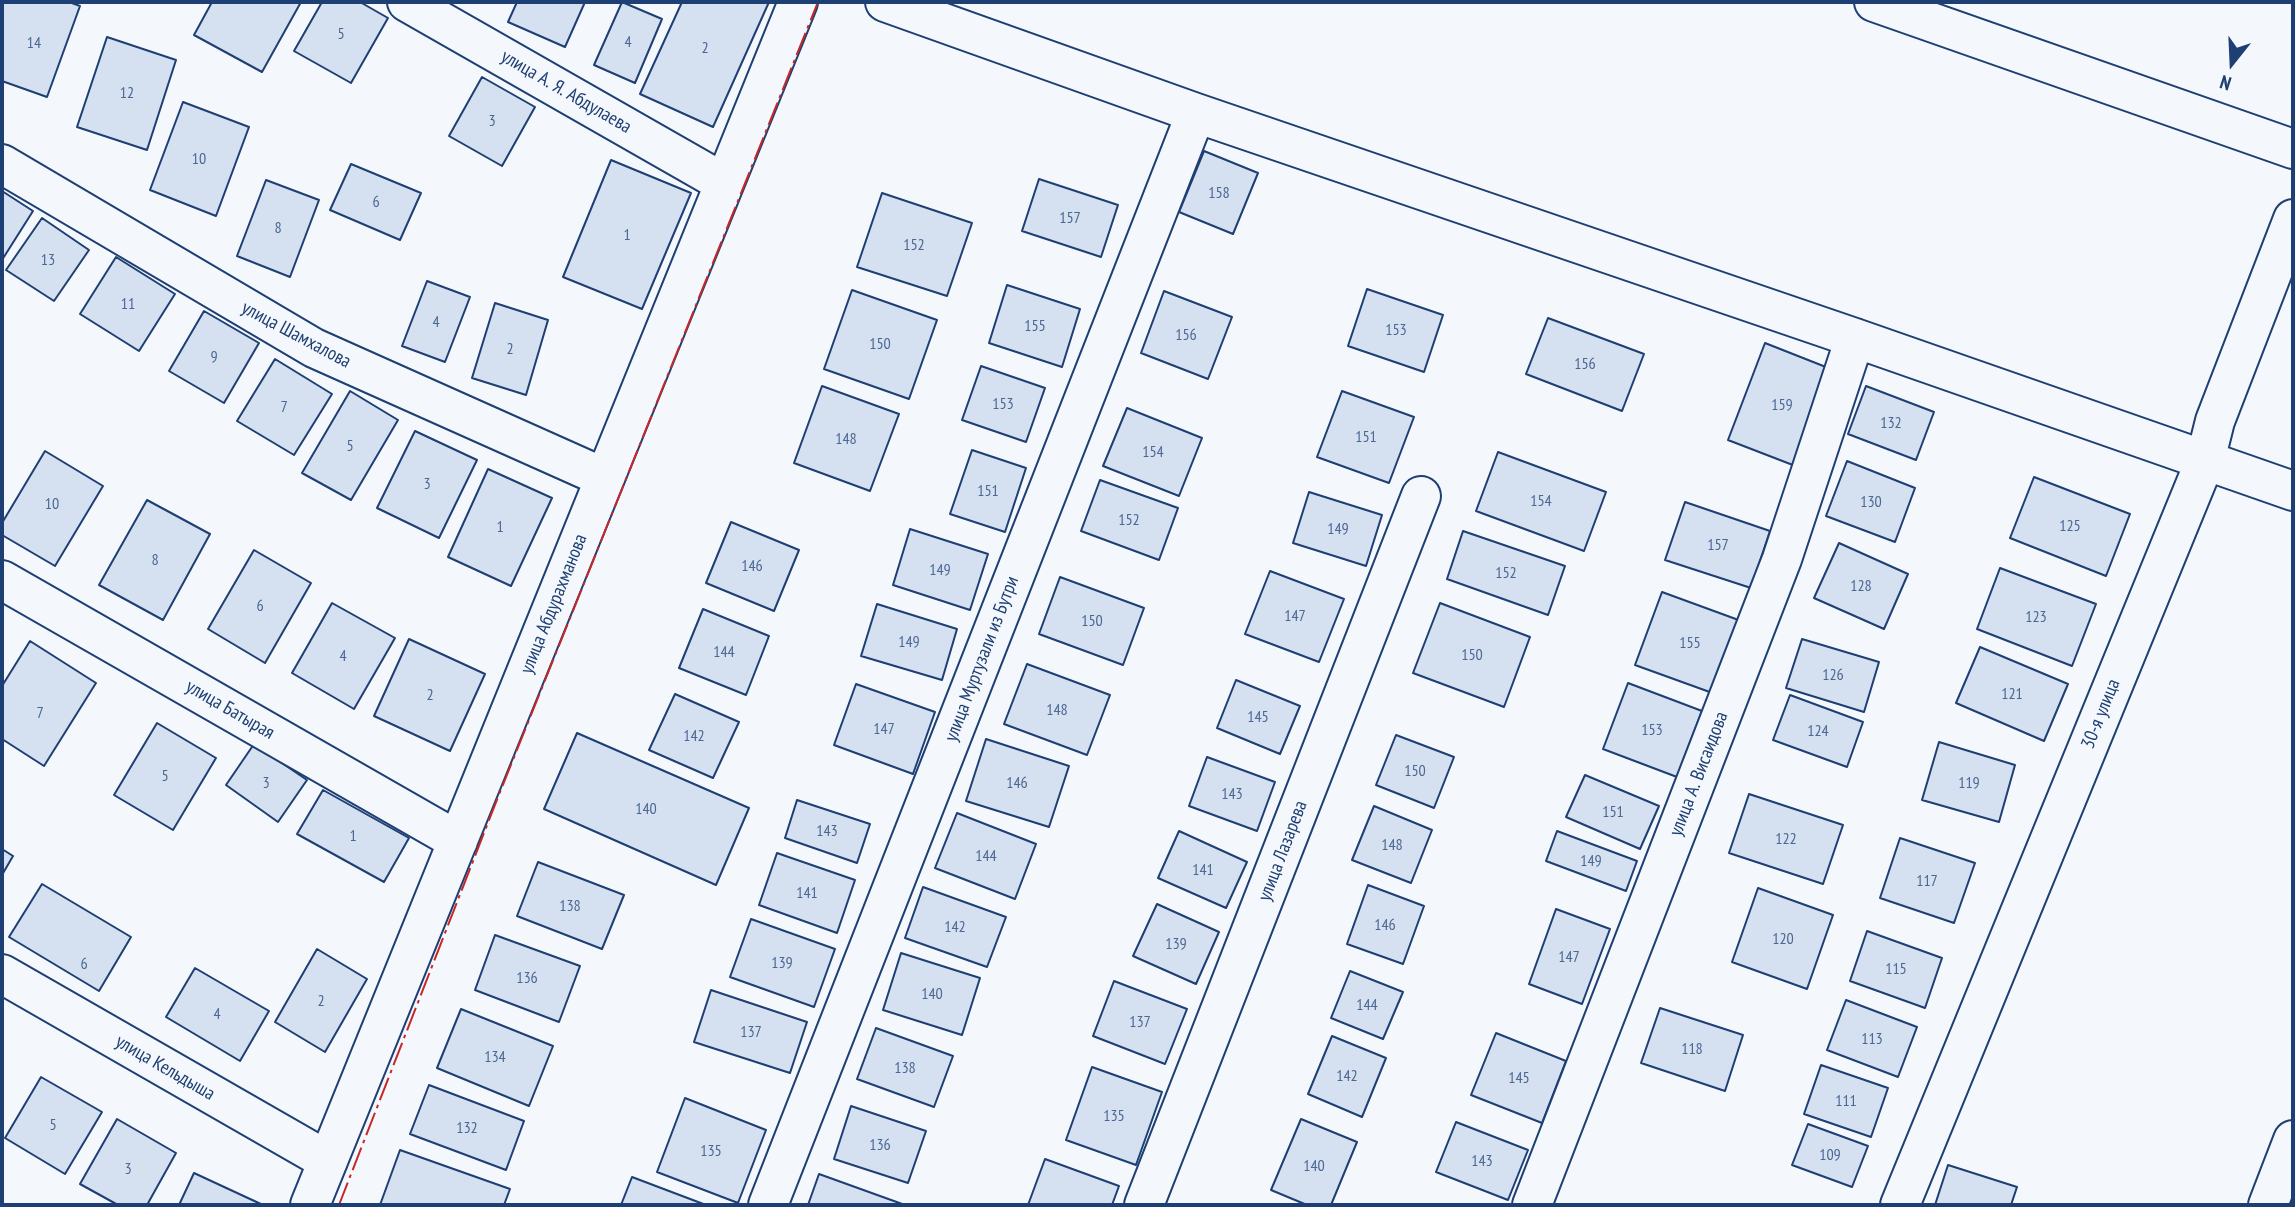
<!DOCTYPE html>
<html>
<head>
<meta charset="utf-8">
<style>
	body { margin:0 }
	#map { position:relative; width:2295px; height:1207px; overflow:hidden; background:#f4f7fb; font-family:"PT Sans Narrow",sans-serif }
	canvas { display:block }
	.frame { position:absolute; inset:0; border:4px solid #1d3f73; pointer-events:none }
	.north { position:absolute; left:2197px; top:28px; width:70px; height:70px; -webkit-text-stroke:5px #f4f7fb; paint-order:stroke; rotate:198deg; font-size:19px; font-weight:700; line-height:28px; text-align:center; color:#1d3f73 }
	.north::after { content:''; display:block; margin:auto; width:24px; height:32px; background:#1d3f73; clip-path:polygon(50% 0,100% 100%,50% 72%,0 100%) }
</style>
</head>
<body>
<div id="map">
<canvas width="2295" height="1207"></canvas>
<div class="frame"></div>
<div class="north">N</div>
</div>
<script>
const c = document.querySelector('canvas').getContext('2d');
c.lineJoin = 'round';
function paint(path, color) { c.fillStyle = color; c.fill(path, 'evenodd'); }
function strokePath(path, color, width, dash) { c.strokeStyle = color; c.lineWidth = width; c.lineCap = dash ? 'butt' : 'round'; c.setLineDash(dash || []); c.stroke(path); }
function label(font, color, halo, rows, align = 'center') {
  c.font = font + ' "PT Sans Narrow",sans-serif'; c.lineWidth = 5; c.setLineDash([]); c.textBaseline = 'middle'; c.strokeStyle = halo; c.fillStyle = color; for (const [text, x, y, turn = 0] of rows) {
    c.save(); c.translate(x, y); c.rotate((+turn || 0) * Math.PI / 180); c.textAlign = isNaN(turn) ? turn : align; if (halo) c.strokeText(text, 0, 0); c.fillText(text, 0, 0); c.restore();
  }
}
const building = new Path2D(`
	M 2,2 L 69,2 L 80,6 L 47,97 L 2,81 Z
	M 212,2 L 301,2 L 262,72 L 194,35 Z
	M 322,2 L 360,2 L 388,18 L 351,83 L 294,51 Z
	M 517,2 L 585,2 L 565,47 L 508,22 Z
	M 622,2 L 662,19 L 635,83 L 594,65 Z
	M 682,2 L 769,2 L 713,127 L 640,94 Z
	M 107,37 L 176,60 L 147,150 L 77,127 Z
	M 482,77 L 535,107 L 502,166 L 449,136 Z
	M 183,102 L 249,127 L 216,216 L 150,190 Z
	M 1204,151 L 1258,173 L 1233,234 L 1179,212 Z
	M 611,160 L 691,193 L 642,309 L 563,277 Z
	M 351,164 L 421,193 L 400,240 L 330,210 Z
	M 1039,179 L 1118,205 L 1101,257 L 1022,231 Z
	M 266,180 L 319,200 L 290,277 L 237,256 Z
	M 2,191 L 33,211 L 2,260 Z
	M 882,193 L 972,223 L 947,296 L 857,267 Z
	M 42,218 L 89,250 L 54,301 L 6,270 Z
	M 116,257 L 175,294 L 139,351 L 80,314 Z
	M 427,281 L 470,297 L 445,362 L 402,346 Z
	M 1007,285 L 1080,309 L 1062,367 L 989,343 Z
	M 1367,289 L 1443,315 L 1424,372 L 1348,346 Z
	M 852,290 L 937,320 L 909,399 L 824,369 Z
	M 1164,291 L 1232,317 L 1208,379 L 1141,353 Z
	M 495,303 L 548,320 L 526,395 L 472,378 Z
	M 204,311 L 259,343 L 224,403 L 169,371 Z
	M 1548,318 L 1644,354 L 1622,411 L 1526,374 Z
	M 1765,343 L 1836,371 L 1798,467 L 1728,440 Z
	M 275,359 L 332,394 L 294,455 L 237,421 Z
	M 981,366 L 1045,388 L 1026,442 L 962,420 Z
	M 822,386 L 899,414 L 870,491 L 794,463 Z
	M 1866,386 L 1934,412 L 1916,460 L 1848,434 Z
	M 350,391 L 398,420 L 351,500 L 302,473 Z
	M 1342,391 L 1414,417 L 1389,483 L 1317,457 Z
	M 1127,408 L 1202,438 L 1179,496 L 1103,466 Z
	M 415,431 L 477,460 L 439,538 L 377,508 Z
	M 972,450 L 1026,468 L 1005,532 L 950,514 Z
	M 45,451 L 103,486 L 55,566 L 2,535 L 2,523 Z
	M 1498,452 L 1606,492 L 1584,551 L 1476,511 Z
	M 1847,461 L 1915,488 L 1895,542 L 1826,516 Z
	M 488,469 L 552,498 L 511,586 L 448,557 Z
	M 2034,477 L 2130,514 L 2106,576 L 2010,538 Z
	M 1100,480 L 1178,508 L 1159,560 L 1081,531 Z
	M 1309,492 L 1382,515 L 1366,566 L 1293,543 Z
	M 147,500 L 210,534 L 163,620 L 99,585 Z
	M 1685,502 L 1770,531 L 1751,588 L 1665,560 Z
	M 731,522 L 799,550 L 774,611 L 706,583 Z
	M 910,529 L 988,554 L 970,610 L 893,585 Z
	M 1463,531 L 1565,566 L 1548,615 L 1447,579 Z
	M 1839,543 L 1908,574 L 1884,629 L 1814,598 Z
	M 254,550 L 311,583 L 265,663 L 208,629 Z
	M 2000,568 L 2096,604 L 2072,666 L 1977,629 Z
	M 1270,571 L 1344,599 L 1319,662 L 1245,634 Z
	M 1060,577 L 1144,608 L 1123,665 L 1039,634 Z
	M 1662,592 L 1744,622 L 1718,695 L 1635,665 Z
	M 332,603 L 395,638 L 354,709 L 292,673 Z
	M 1440,603 L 1530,637 L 1504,707 L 1413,673 Z
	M 877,604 L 957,629 L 942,680 L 861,656 Z
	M 703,609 L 769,636 L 746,695 L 679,668 Z
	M 409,639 L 485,674 L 450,751 L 374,716 Z
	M 1802,639 L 1879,662 L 1864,712 L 1786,688 Z
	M 30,641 L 96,683 L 44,766 L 2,739 L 2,686 Z
	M 1980,647 L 2068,684 L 2044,741 L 1956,703 Z
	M 1027,664 L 1110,695 L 1087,755 L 1004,724 Z
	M 1236,680 L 1300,706 L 1280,754 L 1217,728 Z
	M 1628,683 L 1702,711 L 1677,777 L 1603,749 Z
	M 856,684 L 935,712 L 913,774 L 834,745 Z
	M 675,694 L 739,722 L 713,778 L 649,750 Z
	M 1790,695 L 1863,722 L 1847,767 L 1773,740 Z
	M 157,723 L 216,758 L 173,830 L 114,795 Z
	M 577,733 L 749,808 L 716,885 L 544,809 Z
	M 1396,735 L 1454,757 L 1434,808 L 1376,785 Z
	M 986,739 L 1069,766 L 1049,827 L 966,801 Z
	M 1939,742 L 2015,765 L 1999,822 L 1922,800 Z
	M 254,744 L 307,780 L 278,822 L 226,785 Z
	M 1207,757 L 1275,782 L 1257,831 L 1189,806 Z
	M 1585,775 L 1659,806 L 1640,849 L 1566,817 Z
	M 323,790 L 409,838 L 384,882 L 297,834 Z
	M 1749,794 L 1843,825 L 1823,884 L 1729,853 Z
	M 797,800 L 870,824 L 857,863 L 785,838 Z
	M 1374,806 L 1432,830 L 1411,883 L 1352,860 Z
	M 957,813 L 1036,844 L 1015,899 L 935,868 Z
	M 1179,831 L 1247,862 L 1226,908 L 1158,878 Z
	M 1557,831 L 1637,861 L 1626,891 L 1546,861 Z
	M 1900,838 L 1975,863 L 1954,923 L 1880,898 Z
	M 2,849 L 13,856 L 2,875 Z
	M 777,853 L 855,880 L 837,933 L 759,905 Z
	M 538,862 L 624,895 L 602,949 L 517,916 Z
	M 42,884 L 131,937 L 99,991 L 9,937 Z
	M 1368,885 L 1424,906 L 1403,964 L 1347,944 Z
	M 923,887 L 1006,917 L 987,967 L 905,938 Z
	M 1758,888 L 1833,915 L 1807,989 L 1732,962 Z
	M 1157,904 L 1219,932 L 1196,984 L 1133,956 Z
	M 1556,909 L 1610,929 L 1582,1004 L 1529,984 Z
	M 751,919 L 835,949 L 814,1007 L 730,977 Z
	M 1867,931 L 1942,958 L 1925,1008 L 1850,981 Z
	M 495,935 L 580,966 L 559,1022 L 475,990 Z
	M 317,949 L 367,979 L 325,1052 L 275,1022 Z
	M 901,953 L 980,978 L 962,1035 L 883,1010 Z
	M 195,968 L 269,1011 L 240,1061 L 166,1017 Z
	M 1350,971 L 1403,992 L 1383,1039 L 1331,1018 Z
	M 1114,981 L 1187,1009 L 1165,1064 L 1093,1036 Z
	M 711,990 L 807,1022 L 790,1073 L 694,1042 Z
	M 1846,1000 L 1917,1027 L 1898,1077 L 1827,1050 Z
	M 1660,1008 L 1743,1035 L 1725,1091 L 1641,1063 Z
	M 461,1009 L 553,1046 L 529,1106 L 437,1068 Z
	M 876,1028 L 953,1056 L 934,1107 L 857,1079 Z
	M 1496,1033 L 1566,1061 L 1542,1123 L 1471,1095 Z
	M 1332,1036 L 1386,1058 L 1362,1117 L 1308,1094 Z
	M 1821,1065 L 1888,1088 L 1871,1137 L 1804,1114 Z
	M 1092,1067 L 1162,1092 L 1136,1165 L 1066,1140 Z
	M 41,1077 L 102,1112 L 65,1174 L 5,1138 Z
	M 429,1085 L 524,1121 L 506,1170 L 410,1134 Z
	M 685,1098 L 766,1130 L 738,1203 L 657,1172 Z
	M 851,1106 L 926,1131 L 908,1183 L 834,1159 Z
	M 117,1119 L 176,1153 L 147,1205 L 118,1205 L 80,1184 Z
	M 1301,1119 L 1357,1142 L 1331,1205 L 1307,1205 L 1271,1190 Z
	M 1456,1122 L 1528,1150 L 1508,1200 L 1436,1172 Z
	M 1808,1124 L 1868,1146 L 1852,1187 L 1792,1165 Z
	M 400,1150 L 510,1189 L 504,1205 L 380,1205 Z
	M 1045,1159 L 1119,1186 L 1112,1205 L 1028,1205 Z
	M 1948,1165 L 2017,1187 L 2011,1205 L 1935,1205 Z
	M 194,1173 L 263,1205 L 179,1205 Z
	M 819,1174 L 905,1205 L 808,1205 Z
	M 632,1177 L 706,1205 L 621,1205 Z`);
paint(building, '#d5e0f0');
strokePath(building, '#1d3f73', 2);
const minor = new Path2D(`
	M 407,2 L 724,183
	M 885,2 L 1196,113 L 1855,338 L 2293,491
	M 1874,2 L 2293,149
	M 2,164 L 314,348 L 605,478
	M 2,580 L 458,841
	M 2,974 L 328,1161
	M 310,1205 L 798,2
	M 768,1205 L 1196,113
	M 1144,1205 L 1421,496
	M 1532,1205 L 1782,559 L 1855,338
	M 1900,1205 L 2205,461 L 2215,421 L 2293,219
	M 2268,1205 L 2293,1140`);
strokePath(minor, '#1d3f73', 42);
strokePath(minor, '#f4f7fb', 38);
strokePath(new Path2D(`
	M 339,1205 L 498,797 L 818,2`), '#c62828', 2, [24, 5, 3.5, 5]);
label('16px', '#4b6792', null, [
	["5",341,34],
	["4",628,42],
	["14",34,43],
	["2",705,48],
	["12",127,93],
	["3",492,121],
	["10",199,159],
	["158",1219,193],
	["6",376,202],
	["157",1070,218],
	["8",278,228],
	["1",627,235],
	["152",914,245],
	["13",48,260],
	["11",128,304],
	["4",436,322],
	["155",1035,326],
	["153",1396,330],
	["156",1186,335],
	["150",880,344],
	["2",510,349],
	["9",214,357],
	["156",1585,364],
	["153",1003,404],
	["159",1782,405],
	["7",284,407],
	["132",1891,423],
	["151",1366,437],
	["148",846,439],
	["5",350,446],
	["154",1153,452],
	["3",427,484],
	["151",988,491],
	["154",1541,501],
	["130",1871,502],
	["10",52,504],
	["152",1129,520],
	["125",2070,526],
	["1",500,527],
	["149",1338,529],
	["157",1718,545],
	["8",155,560],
	["146",752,566],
	["149",940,570],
	["152",1506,573],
	["128",1861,586],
	["6",260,606],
	["147",1295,616],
	["123",2036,617],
	["150",1092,621],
	["149",909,642],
	["155",1690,643],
	["144",724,652],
	["150",1472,655],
	["4",343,656],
	["126",1833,675],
	["121",2012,694],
	["2",430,695],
	["148",1057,710],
	["7",40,713],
	["145",1258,717],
	["147",884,729],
	["153",1652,730],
	["124",1818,731],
	["142",694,736],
	["150",1415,771],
	["5",165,776],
	["3",266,783],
	["146",1017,783],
	["119",1969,783],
	["143",1232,794],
	["140",646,809],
	["151",1613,812],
	["143",827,831],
	["1",353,836],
	["122",1786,839],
	["148",1392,845],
	["144",986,856],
	["149",1591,861],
	["141",1203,870],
	["117",1927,881],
	["141",807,893],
	["138",570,906],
	["146",1385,925],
	["142",955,927],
	["120",1783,939],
	["139",1176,944],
	["147",1569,957],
	["139",782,963],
	["6",84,964],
	["115",1896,969],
	["136",527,978],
	["140",932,994],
	["2",321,1001],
	["144",1367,1005],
	["4",217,1014],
	["137",1140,1022],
	["137",751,1032],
	["113",1872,1039],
	["118",1692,1049],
	["134",495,1057],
	["138",905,1068],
	["142",1347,1076],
	["145",1519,1078],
	["111",1846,1101],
	["135",1114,1116],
	["5",53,1125],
	["132",467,1128],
	["136",880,1145],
	["135",711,1151],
	["109",1830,1155],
	["143",1482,1161],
	["140",1314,1166],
	["3",128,1169]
]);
label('19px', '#1d3f73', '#f4f7fb', [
	["улица А. Я. Абдулаева",566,92,30],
	["улица Шамхалова",296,335,28],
	["улица Абдурахманова",554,604,-68],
	["улица Муртузали из Бутри",982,659,-69],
	["улица Батырая",230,710,30],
	["30-я улица",2101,714,-68],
	["улица А. Висаидова",1699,774,-69],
	["улица Лазарева",1283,851,-69],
	["улица Кельдыша",165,1068,30]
]);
</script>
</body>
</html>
